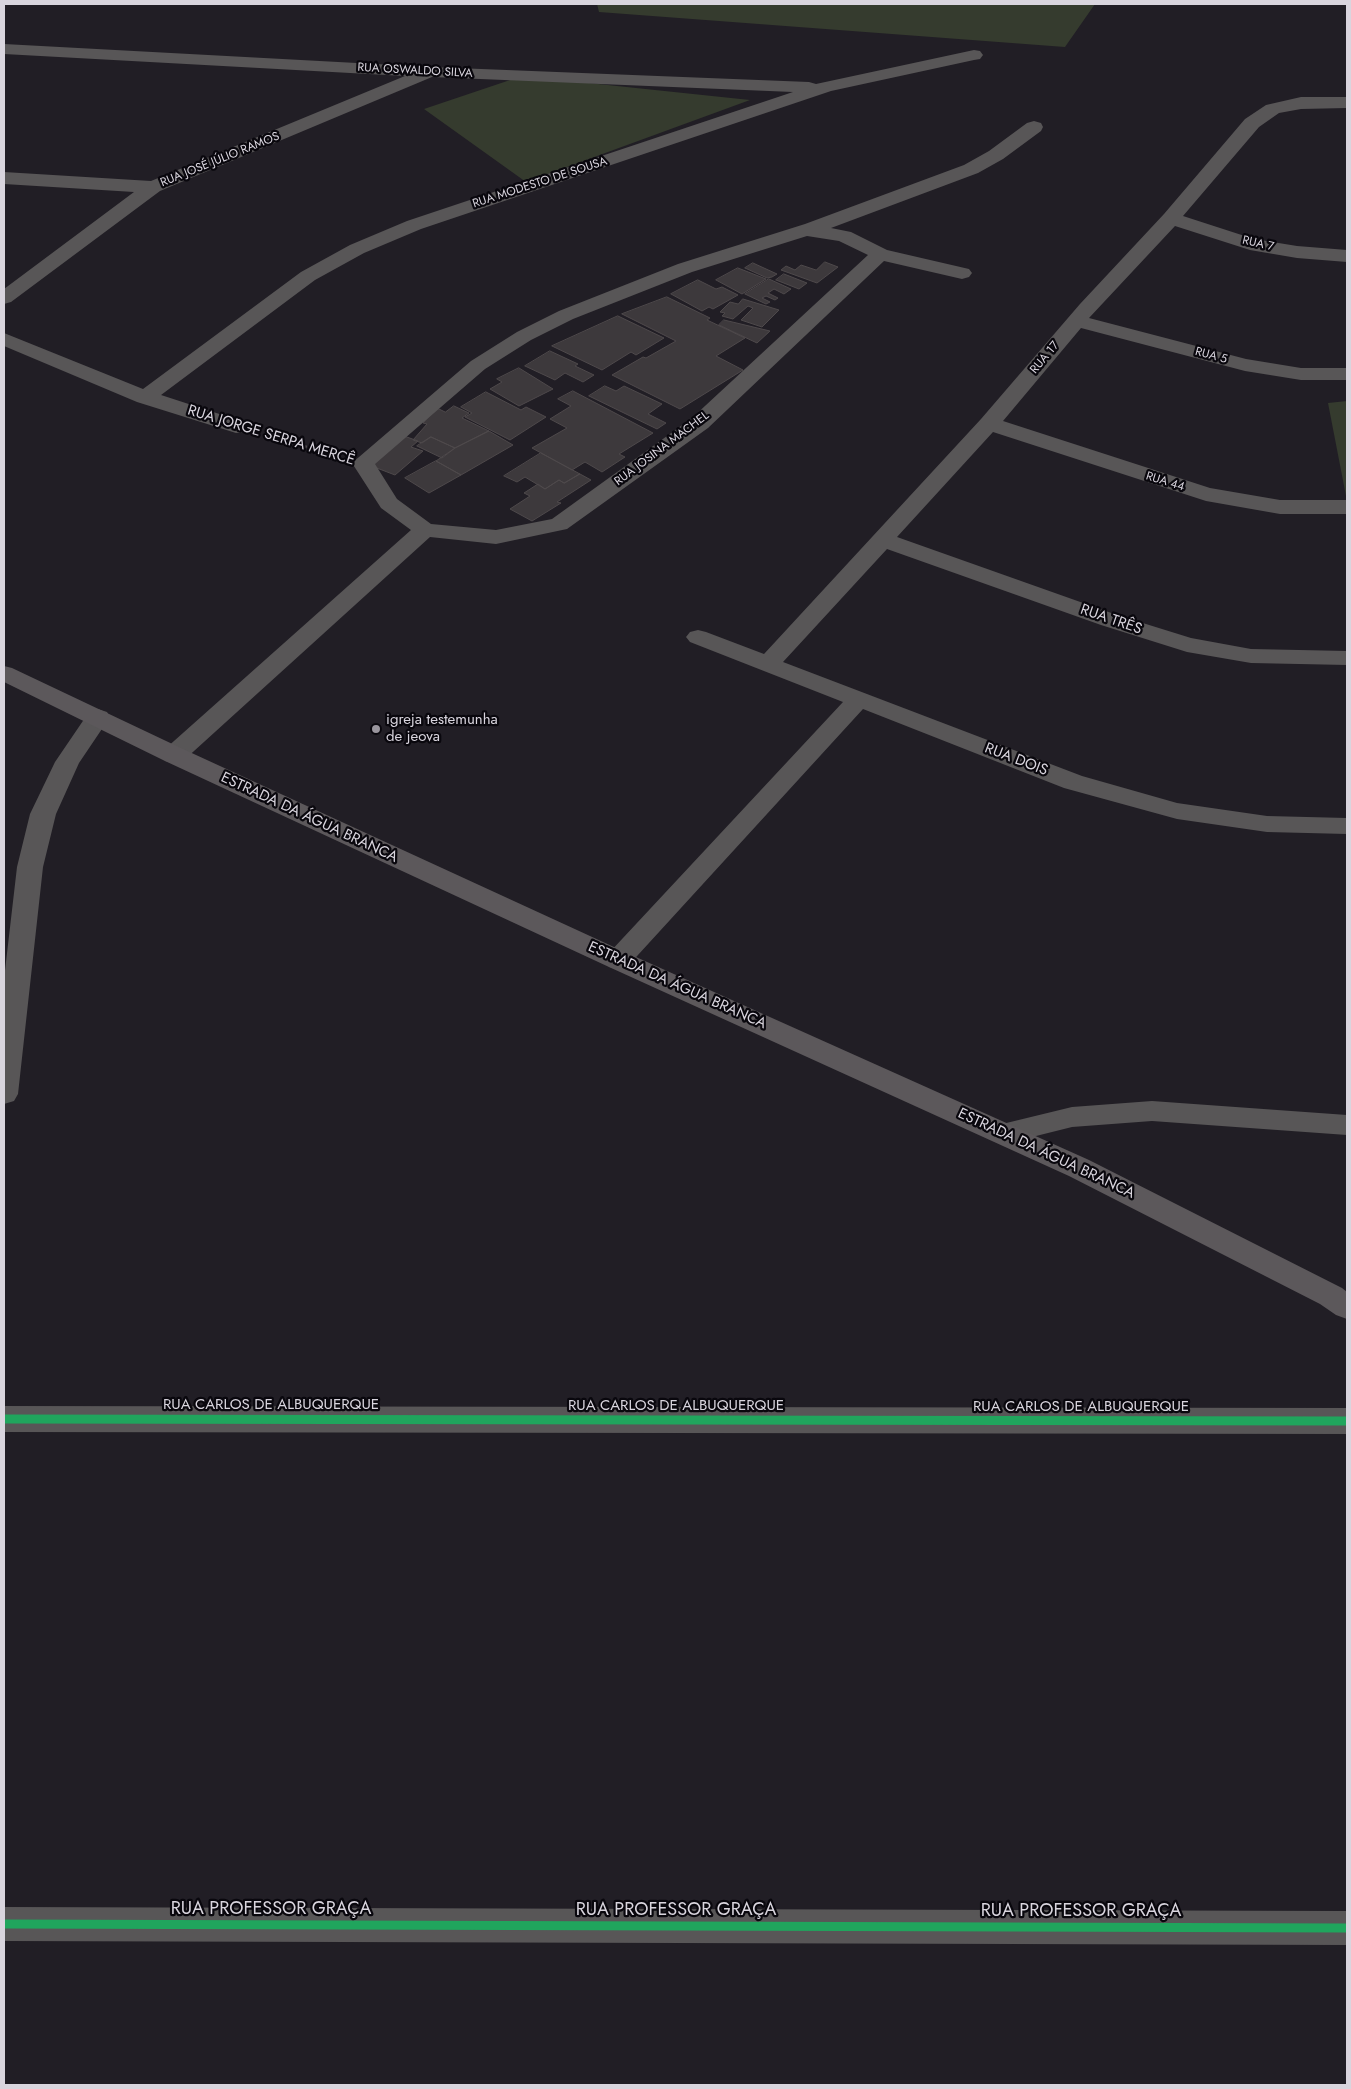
<!DOCTYPE html>
<html>
<head>
<meta charset="utf-8">
<style>
	body { margin:0 }
	#map { position:relative; width:1351px; height:2089px; overflow:hidden; background:#211e25; font-family:Jost,sans-serif }
	canvas { display:block }
	.frame { position:absolute; inset:0; border:5px solid #d9d5de; pointer-events:none }
</style>
</head>
<body>
<div id="map">
<canvas width="1351" height="2089"></canvas>
<div class="frame"></div>
</div>
<script>
const c = document.querySelector('canvas').getContext('2d');
c.lineJoin = 'round';
function paint(path, color) { c.fillStyle = color; c.fill(path, 'evenodd'); }
function strokePath(path, color, width, dash) { c.strokeStyle = color; c.lineWidth = width; c.lineCap = dash ? 'butt' : 'round'; c.setLineDash(dash || []); c.stroke(path); }
function label(font, color, halo, rows, align = 'center') {
  c.font = font + ' Jost,sans-serif'; c.lineWidth = 4.5; c.setLineDash([]); c.textBaseline = 'middle'; c.strokeStyle = halo; c.fillStyle = color; for (const [text, x, y, turn = 0] of rows) {
    c.save(); c.translate(x, y); c.rotate((+turn || 0) * Math.PI / 180); c.textAlign = isNaN(turn) ? turn : align; if (halo) c.strokeText(text, 0, 0); c.fillText(text, 0, 0); c.restore();
  }
}
paint(new Path2D(`
	M 597,4 L 1095,4 L 1065,47 L 599,12 Z
	M 522,76 L 750,100 L 526,182 L 424,109 Z
	M 1347,401 L 1347,496 L 1346,496 L 1328,403 Z`), '#353b2e');
const building = new Path2D(`
	M 825,262 L 838,267 L 817,283 L 781,270 L 786,266 L 795,270 L 801,265 L 816,270 Z
	M 753,263 L 777,274 L 772,277 L 767,278 L 745,268 Z
	M 738,268 L 766,279 L 742,294 L 716,280 Z
	M 784,274 L 807,283 L 799,289 L 776,280 Z
	M 769,279 L 791,289 L 784,294 L 774,289 L 768,293 L 778,298 L 775,300 L 766,296 L 762,298 L 770,302 L 766,304 L 745,294 Z
	M 698,280 L 716,289 L 722,287 L 738,295 L 713,309 L 709,307 L 702,311 L 671,294 Z
	M 667,297 L 710,318 L 707,320 L 745,338 L 716,356 L 743,370 L 680,409 L 612,375 L 643,357 L 646,358 L 676,341 L 622,314 Z
	M 743,299 L 779,310 L 762,327 L 741,320 L 753,308 L 748,306 L 733,319 L 722,316 L 725,313 L 720,312 L 730,302 L 738,304 Z
	M 618,316 L 664,338 L 636,355 L 631,352 L 602,370 L 552,346 Z
	M 724,320 L 770,331 L 757,343 L 719,325 Z
	M 550,351 L 578,364 L 575,366 L 594,375 L 583,382 L 565,373 L 555,380 L 525,366 Z
	M 519,368 L 553,389 L 519,406 L 490,389 L 502,382 L 497,379 Z
	M 605,386 L 616,391 L 624,386 L 662,404 L 648,414 L 666,423 L 657,429 L 589,396 Z
	M 573,391 L 653,433 L 619,454 L 625,457 L 602,472 L 585,462 L 572,470 L 532,448 L 567,428 L 550,419 L 571,406 L 558,399 Z
	M 486,392 L 521,410 L 526,407 L 546,417 L 510,440 L 465,417 L 472,413 L 461,407 Z
	M 454,406 L 469,413 L 462,418 L 489,431 L 455,448 L 431,437 L 422,443 L 413,440 L 427,424 L 423,423 L 437,408 L 445,412 Z
	M 489,431 L 513,445 L 461,475 L 436,461 L 455,448 Z
	M 404,436 L 418,441 L 411,447 L 423,451 L 395,475 L 369,465 Z
	M 431,437 L 455,448 L 442,458 L 417,446 Z
	M 541,453 L 580,474 L 564,483 L 559,480 L 545,489 L 525,477 L 517,482 L 504,476 Z
	M 436,461 L 461,475 L 429,493 L 405,478 Z
	M 580,474 L 591,480 L 557,502 L 561,503 L 532,521 L 510,509 L 530,496 L 524,493 L 538,484 L 545,489 L 559,480 L 564,483 Z`);
paint(building, '#3d393c');
strokePath(building, '#4e494b', 1);
strokePath(new Path2D(`
	M 270,437 L 329,453`), '#5b585b', 2.5, [2, 2.5]);
paint(new Path2D(`
	M 4,44 L 431,67 L 809,82 L 816,84 L 974,50 L 980,51 L 983,55 L 980,59 L 974,60 L 831,91 L 421,229 L 364,253 L 315,280 L 161,395 L 244,422 L 247,427 L 244,432 L 236,433 L 137,402 L 4,346 L 4,333 L 143,389 L 301,272 L 350,245 L 407,221 L 793,92 L 432,77 L 160,191 L 11,302 L 4,304 L 4,289 L 134,192 L 4,184 L 4,172 L 151,181 L 405,76 L 4,54 Z
	M 1301,97 L 1347,97 L 1347,108 L 1301,109 L 1279,113 L 1259,127 L 1183,216 L 1254,239 L 1297,246 L 1347,250 L 1347,262 L 1297,258 L 1250,250 L 1175,226 L 1089,318 L 1246,359 L 1301,368 L 1347,368 L 1347,380 L 1301,380 L 1245,371 L 1081,328 L 1003,421 L 1210,488 L 1280,500 L 1347,500 L 1347,514 L 1280,514 L 1206,501 L 993,432 L 897,537 L 1117,615 L 1191,638 L 1251,649 L 1347,651 L 1347,665 L 1251,663 L 1187,652 L 1101,625 L 887,549 L 783,662 L 1082,776 L 1177,803 L 1267,816 L 1347,818 L 1347,834 L 1267,832 L 1177,819 L 1064,788 L 863,709 L 627,967 L 618,969 L 609,967 L 605,960 L 609,953 L 843,702 L 690,642 L 686,637 L 690,632 L 698,630 L 706,632 L 764,654 L 981,419 L 1080,304 L 1164,214 L 1245,119 L 1266,105 Z
	M 1034,121 L 1041,123 L 1043,127 L 1041,131 L 1003,159 L 978,173 L 831,228 L 851,232 L 887,250 L 969,269 L 972,273 L 969,277 L 962,279 L 884,261 L 708,428 L 567,529 L 496,544 L 430,537 L 183,761 L 174,763 L 165,761 L 162,755 L 165,749 L 411,530 L 381,508 L 352,463 L 471,361 L 517,332 L 559,311 L 678,264 L 805,224 L 964,165 L 989,151 L 1027,123 ZM 807,236 L 839,241 L 868,255 L 692,418 L 552,519 L 496,530 L 431,524 L 397,499 L 375,464 L 485,369 L 531,340 L 573,319 L 692,272 Z
	M 98,709 L 107,712 L 110,717 L 79,763 L 56,814 L 43,867 L 18,1094 L 14,1101 L 4,1104 L 4,979 L 17,867 L 30,814 L 55,762 L 89,712 Z
	M 1152,1101 L 1347,1115 L 1347,1135 L 1152,1121 L 1072,1127 L 1004,1144 L 994,1140 L 990,1133 L 994,1126 L 1072,1107 Z
	M 4,1406 L 1347,1408 L 1347,1434 L 4,1432 Z
	M 4,1907 L 1347,1911 L 1347,1945 L 4,1941 Z`), '#585657');
paint(new Path2D(`
	M 4,666 L 12,668 L 183,749 L 627,953 L 1089,1160 L 1342,1288 L 1347,1292 L 1347,1319 L 1336,1315 L 1320,1304 L 1069,1176 L 609,967 L 165,761 L 4,682 Z`), '#5c585b');
strokePath(new Path2D(`
	M 4,1419 L 1347,1421
	M 4,1924 L 1347,1928`), '#20a55d', 9);
for (const [x, y, r, color] of [
	[376,729,5,"#99959d"]
]) { const dot = new Path2D(); dot.arc(x, y, r, 0, 2 * Math.PI); c.fillStyle = color; c.fill(dot); strokePath(dot, '#09070d', 2); }
label('12px', '#d9d5de', '#09070d', [
	["RUA OSWALDO SILVA",415,71,3],
	["RUA JOSÉ JÚLIO RAMOS",220,160,-22],
	["RUA MODESTO DE SOUSA",540,183,-18],
	["RUA 7",1258,244,13],
	["RUA 5",1211,356,15],
	["RUA 17",1045,358,-50],
	["RUA JOSINA MACHEL",662,449,-37],
	["RUA 44",1165,482,17]
]);
label('15px', '#d9d5de', '#09070d', [
	["RUA JORGE SERPA MERCÊ",271,436,17],
	["RUA TRÊS",1111,620,19],
	["RUA DOIS",1016,760,21],
	["ESTRADA DA ÁGUA BRANCA",309,818,25],
	["ESTRADA DA ÁGUA BRANCA",677,986,24],
	["ESTRADA DA ÁGUA BRANCA",1046,1154,25],
	["RUA CARLOS DE ALBUQUERQUE",271,1405],
	["RUA CARLOS DE ALBUQUERQUE",676,1406],
	["RUA CARLOS DE ALBUQUERQUE",1081,1407]
]);
label('15px', '#d9d5de', '#09070d', [
	["igreja testemunha",386,720],
	["de jeova",386,737]
], 'left');
label('18px', '#d9d5de', '#09070d', [
	["RUA PROFESSOR GRAÇA",271,1910],
	["RUA PROFESSOR GRAÇA",676,1911],
	["RUA PROFESSOR GRAÇA",1081,1912]
]);
</script>
</body>
</html>
